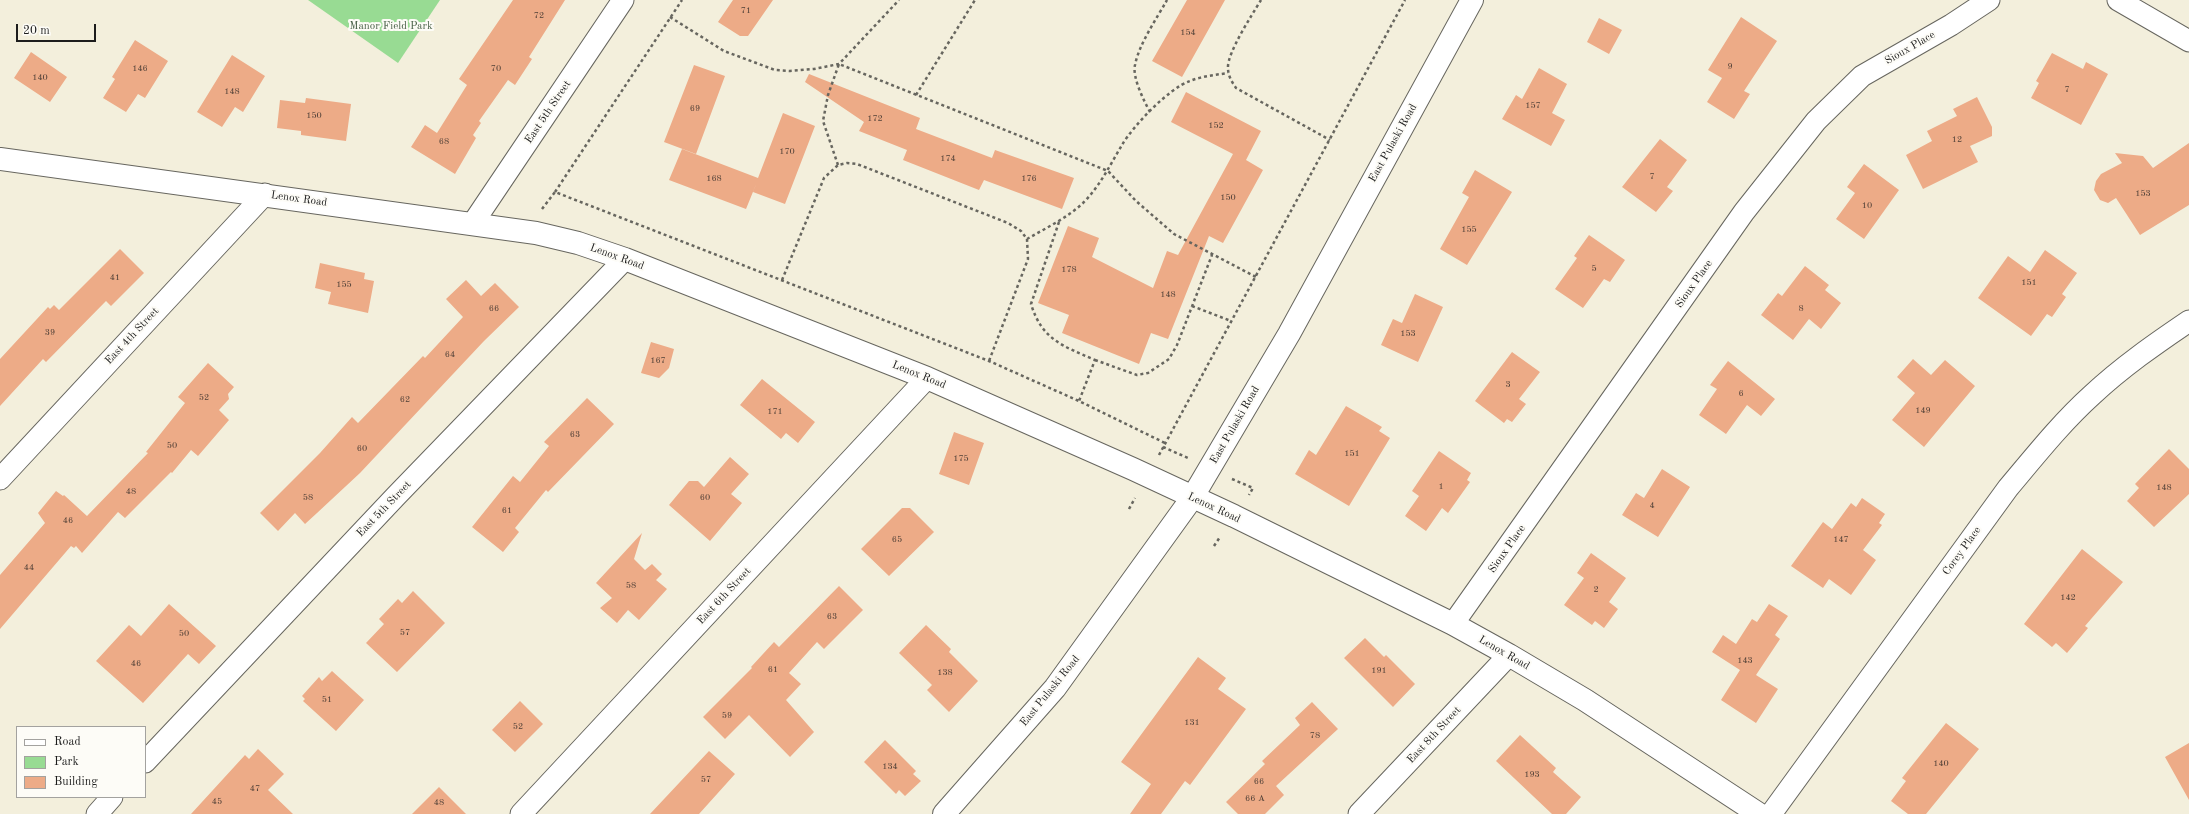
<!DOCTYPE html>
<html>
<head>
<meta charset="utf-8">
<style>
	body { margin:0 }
	#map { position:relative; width:2189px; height:814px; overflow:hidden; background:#f3efdc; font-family:"Old Standard TT",serif }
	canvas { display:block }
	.legend { position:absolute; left:16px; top:726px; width:130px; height:72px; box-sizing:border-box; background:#fdfcf7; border:1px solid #a3a29f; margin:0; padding:5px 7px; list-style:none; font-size:12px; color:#1c1c1c }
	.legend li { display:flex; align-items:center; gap:8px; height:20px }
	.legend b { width:20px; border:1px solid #a3a29f }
	.scale { position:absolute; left:16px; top:24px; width:80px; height:18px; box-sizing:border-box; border:2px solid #1c1c1c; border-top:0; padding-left:5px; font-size:12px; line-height:14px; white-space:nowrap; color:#1c1c1c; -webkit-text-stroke:3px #fdfcf7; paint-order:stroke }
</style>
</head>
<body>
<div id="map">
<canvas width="2189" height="814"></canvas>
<ul class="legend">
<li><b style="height:5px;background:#fff"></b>Road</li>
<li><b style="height:11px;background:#98db93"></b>Park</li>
<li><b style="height:11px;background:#edab87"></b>Building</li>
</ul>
<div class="scale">20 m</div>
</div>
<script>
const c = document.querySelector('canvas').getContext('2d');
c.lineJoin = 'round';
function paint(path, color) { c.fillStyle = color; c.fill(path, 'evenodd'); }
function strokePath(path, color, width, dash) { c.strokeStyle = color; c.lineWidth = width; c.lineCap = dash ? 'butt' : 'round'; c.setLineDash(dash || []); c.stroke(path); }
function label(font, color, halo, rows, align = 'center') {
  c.font = font + ' "Old Standard TT",serif'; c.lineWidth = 4; c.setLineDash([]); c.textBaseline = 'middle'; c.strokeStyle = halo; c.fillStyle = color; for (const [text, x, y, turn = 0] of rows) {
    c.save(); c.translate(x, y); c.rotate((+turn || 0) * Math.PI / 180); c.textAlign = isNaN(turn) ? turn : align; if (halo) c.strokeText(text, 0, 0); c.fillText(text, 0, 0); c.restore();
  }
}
paint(new Path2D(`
	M 308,0 L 440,0 L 398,63 Z`), '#98db93');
paint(new Path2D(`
	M 513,0 L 565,0 L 529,57 L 532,59 L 515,85 L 508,80 L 479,121 L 481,123 L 473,135 L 476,138 L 455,174 L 411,147 L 425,125 L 437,133 L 467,85 L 459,79 Z
	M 733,0 L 773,0 L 748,36 L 740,36 L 718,22 Z
	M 1187,0 L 1225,0 L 1182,77 L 1152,61 Z
	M 1741,17 L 1777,41 L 1744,91 L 1750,94 L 1734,119 L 1707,102 L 1722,78 L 1708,70 Z
	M 1599,18 L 1622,30 L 1609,54 L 1587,42 Z
	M 135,40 L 168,61 L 145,98 L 138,94 L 126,112 L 103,98 L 115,79 L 112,77 Z
	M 31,52 L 67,77 L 50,102 L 14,78 Z
	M 2052,53 L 2083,69 L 2086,62 L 2108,74 L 2081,125 L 2031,98 L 2039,83 L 2036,81 Z
	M 232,55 L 265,76 L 243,112 L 235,107 L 222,127 L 197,112 Z
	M 694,65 L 725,76 L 696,154 L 664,142 Z
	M 1539,68 L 1567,84 L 1552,113 L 1565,120 L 1551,146 L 1502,119 L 1516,95 L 1522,99 Z
	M 809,74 L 920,118 L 916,129 L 992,158 L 995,150 L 1074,178 L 1062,209 L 984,180 L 979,190 L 903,160 L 907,150 L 859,131 L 864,122 L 805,82 Z
	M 1186,92 L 1261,131 L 1246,160 L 1263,170 L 1223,243 L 1209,236 L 1168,339 L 1151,333 L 1139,364 L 1062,333 L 1069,315 L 1038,303 L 1068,226 L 1099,238 L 1092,257 L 1153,288 L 1167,251 L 1178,255 L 1233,154 L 1171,122 Z
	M 1977,97 L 1992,127 L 1992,136 L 1970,146 L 1978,162 L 1923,189 L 1906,155 L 1932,141 L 1927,131 L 1957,116 L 1953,109 Z
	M 306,98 L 351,104 L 346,141 L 301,135 L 301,131 L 277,128 L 280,100 L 305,103 Z
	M 783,113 L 815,126 L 785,204 L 753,192 L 757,182 L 746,209 L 669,180 L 682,149 L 758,178 Z
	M 1660,139 L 1687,160 L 1667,187 L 1673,191 L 1656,212 L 1622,187 Z
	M 2189,143 L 2189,205 L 2140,235 L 2116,198 L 2108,203 L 2100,200 L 2094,190 L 2096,181 L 2101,174 L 2122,163 L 2115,153 L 2143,156 L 2153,168 Z
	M 1864,164 L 1899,190 L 1864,239 L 1836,219 L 1855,193 L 1847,187 Z
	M 1475,170 L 1512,192 L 1467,265 L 1440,249 L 1469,197 L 1462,193 Z
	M 1589,235 L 1625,260 L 1610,282 L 1604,279 L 1583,308 L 1555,289 L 1577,258 L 1574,256 Z
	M 120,249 L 144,273 L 111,306 L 106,301 L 46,362 L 43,359 L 0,406 L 0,359 L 48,307 L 50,309 L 54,305 L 59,310 Z
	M 2045,250 L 2077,273 L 2062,294 L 2066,297 L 2052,317 L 2047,314 L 2031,336 L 1978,298 L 2008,256 L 2030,272 Z
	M 320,263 L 365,273 L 364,279 L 374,281 L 368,313 L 328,304 L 331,292 L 315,288 Z
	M 1805,266 L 1829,285 L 1825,290 L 1841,303 L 1821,329 L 1809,319 L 1793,340 L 1761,315 L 1778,293 L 1782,296 Z
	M 466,280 L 481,296 L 495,283 L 519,307 L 484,341 L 360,473 L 317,513 L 305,524 L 295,513 L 278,531 L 260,513 L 320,453 L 352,417 L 358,423 L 423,356 L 425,358 L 463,317 L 446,299 Z
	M 1415,294 L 1443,307 L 1418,362 L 1381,345 L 1393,319 L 1402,323 Z
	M 651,342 L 674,349 L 669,368 L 659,378 L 641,373 Z
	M 1512,352 L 1540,372 L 1519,399 L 1526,404 L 1512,422 L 1507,419 L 1504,423 L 1475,401 Z
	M 1913,359 L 1931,375 L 1945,360 L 1975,386 L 1924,447 L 1892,420 L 1915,393 L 1897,377 Z
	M 1728,361 L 1775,399 L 1761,416 L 1747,405 L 1726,434 L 1699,415 L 1717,389 L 1710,385 Z
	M 208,363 L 234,387 L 228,394 L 229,399 L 219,410 L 229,420 L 198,456 L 191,450 L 172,473 L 171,472 L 125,518 L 118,512 L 82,553 L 76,546 L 74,548 L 71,546 L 0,629 L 0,575 L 45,523 L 38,513 L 56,491 L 63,496 L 64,495 L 87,516 L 148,453 L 146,452 L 185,403 L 178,397 Z
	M 762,379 L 815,422 L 798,443 L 786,433 L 781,439 L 740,405 Z
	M 587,398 L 614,424 L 548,492 L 546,490 L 515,528 L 519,532 L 503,552 L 472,527 L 513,476 L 520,482 L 549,446 L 544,442 Z
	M 1346,406 L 1382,427 L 1379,431 L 1390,438 L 1349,506 L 1295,474 L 1309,450 L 1316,455 Z
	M 954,432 L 984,443 L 969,485 L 939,474 Z
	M 2169,449 L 2189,469 L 2189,494 L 2154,527 L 2127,501 L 2139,488 L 2135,484 Z
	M 1439,451 L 1471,473 L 1467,480 L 1470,482 L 1448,513 L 1442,508 L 1426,531 L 1405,516 L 1419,496 L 1412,491 Z
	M 730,457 L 749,474 L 731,494 L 742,503 L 710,541 L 669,505 L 689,481 L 698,481 L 704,487 Z
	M 1662,469 L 1690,487 L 1658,537 L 1622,515 L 1636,493 L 1644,498 Z
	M 1862,498 L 1885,514 L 1879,523 L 1882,525 L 1863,550 L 1876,560 L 1851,595 L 1829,579 L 1823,588 L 1791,566 L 1823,522 L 1832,529 L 1851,503 L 1856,507 Z
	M 902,508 L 910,508 L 934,532 L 889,576 L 861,549 Z
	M 642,533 L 634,559 L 645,570 L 652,564 L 662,574 L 656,580 L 667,589 L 639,620 L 628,610 L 617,623 L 600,608 L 612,598 L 596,583 Z
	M 2082,549 L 2123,582 L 2085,626 L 2088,628 L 2067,653 L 2056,643 L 2052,647 L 2024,624 Z
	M 1591,553 L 1626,578 L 1609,602 L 1618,609 L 1604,628 L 1595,621 L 1592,625 L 1564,605 L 1584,578 L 1577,573 Z
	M 839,586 L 863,610 L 824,649 L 817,642 L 789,673 L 801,684 L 786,700 L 814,732 L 790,757 L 749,715 L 725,739 L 703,717 L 752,668 L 751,667 L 774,642 L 779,647 Z
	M 413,591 L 445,623 L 397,672 L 366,643 L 384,624 L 379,619 L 398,599 L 402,603 Z
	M 169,604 L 216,646 L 199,664 L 188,654 L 143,703 L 96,661 L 129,625 L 141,636 Z
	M 1769,604 L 1788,616 L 1775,635 L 1780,639 L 1756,675 L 1778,689 L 1756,723 L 1721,700 L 1740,670 L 1712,652 L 1723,635 L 1736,644 L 1752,619 L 1757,622 Z
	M 926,625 L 951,649 L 949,652 L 978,681 L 949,712 L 927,690 L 932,685 L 899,653 Z
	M 1365,638 L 1384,657 L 1386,655 L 1415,684 L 1393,707 L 1344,658 Z
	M 1198,657 L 1226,678 L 1218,689 L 1246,709 L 1190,785 L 1185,781 L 1161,814 L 1130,814 L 1151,784 L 1121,762 Z
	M 332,671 L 364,700 L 336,731 L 303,701 L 305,699 L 302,696 L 319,677 L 322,681 Z
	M 520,701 L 543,724 L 515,752 L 492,730 Z
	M 1312,702 L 1338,729 L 1276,786 L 1284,795 L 1265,814 L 1238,814 L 1226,802 L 1265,764 L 1262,761 L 1300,725 L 1295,718 Z
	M 1946,723 L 1979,749 L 1926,814 L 1908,814 L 1891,801 L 1906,781 L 1902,778 Z
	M 1520,735 L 1556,768 L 1553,772 L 1581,797 L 1566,814 L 1552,814 L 1496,761 Z
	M 885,740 L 916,771 L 913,774 L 921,781 L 905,796 L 899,790 L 896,794 L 864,762 Z
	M 2189,743 L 2189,800 L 2165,757 Z
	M 258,749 L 284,774 L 268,790 L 293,814 L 191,814 L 245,755 L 249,759 Z
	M 709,751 L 735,774 L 699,814 L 650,814 Z
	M 439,787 L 466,814 L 412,814 Z`), '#edab87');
const minor = new Path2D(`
	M 2118,0 L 2189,41
	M 473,223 L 623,0
	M 0,479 L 265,194
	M 1453,624 L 1744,212 L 1816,121 L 1862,76 L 1951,25 L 1989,0
	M 145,762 L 396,496 L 625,259
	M 97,814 L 112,797
	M 521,814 L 927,378
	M 1359,814 L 1509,655
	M 1771,814 L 2008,488 C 2035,456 2061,423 2092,395 C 2122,367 2155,344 2189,321`);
const tertiary = new Path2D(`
	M 0,159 L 536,233 L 578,243 L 625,259 L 927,378 L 1133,469 L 1234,516 L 1453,624 L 1509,655 L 1585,700 L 1759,814`);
const secondary = new Path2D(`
	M 944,814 L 1055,688 L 1192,498 L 1289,334 L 1472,0`);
strokePath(minor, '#67665f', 23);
strokePath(tertiary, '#67665f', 24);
strokePath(secondary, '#67665f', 24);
strokePath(new Path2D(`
	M 1261,0 C 1252,15 1227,53 1228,68 C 1228,76 1232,82 1236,88 L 1330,140
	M 670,17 L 724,51 L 775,70 L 790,71 L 814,69 L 839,64 L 899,0
	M 916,95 L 975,0
	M 1150,112 C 1144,101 1132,77 1135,65 C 1139,44 1157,18 1167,0
	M 838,165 L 823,121 L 828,95 L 839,64 L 1108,171 L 1136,201 L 1174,234 L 1256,277
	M 555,192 L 682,0
	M 542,209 L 555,192 L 989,361 L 1079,401 L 1165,443
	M 1059,222 L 1031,304 C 1042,340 1063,346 1095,360 L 1079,401
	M 1027,239 C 1046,228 1067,218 1083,203 C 1100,186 1110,165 1122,145 C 1133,126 1169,88 1190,81 C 1202,76 1215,75 1228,73
	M 782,280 L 824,178 L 838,165 L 847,163 L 857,164 L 1008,223 L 1021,231 L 1027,239 L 1028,259 L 989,361
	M 1192,306 L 1231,321
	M 1095,360 L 1137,375 L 1148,373 L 1169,359 L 1177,345 L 1212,255
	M 1163,447 L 1188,458
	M 1159,455 L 1405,0
	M 1232,479 L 1253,488 L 1249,495
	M 1129,509 L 1135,498
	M 1214,546 L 1220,537`), '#67665f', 2.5, [3, 3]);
strokePath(minor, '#fff', 21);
strokePath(tertiary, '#fff', 22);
strokePath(secondary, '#fff', 22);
label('9px', '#504037', null, [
	["71",746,11],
	["72",539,16],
	["154",1188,33],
	["9",1730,67],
	["146",140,69],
	["70",496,69],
	["140",40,78],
	["7",2067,90],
	["148",232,92],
	["157",1533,106],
	["69",695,109],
	["150",314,116],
	["172",875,119],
	["152",1216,126],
	["12",1957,140],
	["68",444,142],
	["170",787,152],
	["174",948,159],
	["7",1652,177],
	["168",714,179],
	["176",1029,179],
	["153",2143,194],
	["150",1228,198],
	["10",1867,206],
	["155",1469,230],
	["5",1594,269],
	["178",1069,270],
	["41",115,278],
	["151",2029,283],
	["155",344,285],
	["148",1168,295],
	["66",494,309],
	["8",1801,309],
	["39",50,333],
	["153",1408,334],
	["64",450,355],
	["167",658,361],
	["3",1508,385],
	["6",1741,394],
	["52",204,398],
	["62",405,400],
	["149",1923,411],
	["171",775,412],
	["63",575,435],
	["50",172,446],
	["60",362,449],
	["151",1352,454],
	["175",961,459],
	["1",1441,487],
	["148",2164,488],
	["48",131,492],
	["58",308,498],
	["60",705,498],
	["4",1652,506],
	["61",507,511],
	["46",68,521],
	["65",897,540],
	["147",1841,540],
	["44",29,568],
	["58",631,586],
	["2",1596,590],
	["142",2068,598],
	["63",832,617],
	["57",405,633],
	["50",184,634],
	["143",1745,661],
	["46",136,664],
	["61",773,670],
	["191",1379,671],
	["138",945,673],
	["51",327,700],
	["59",727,716],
	["131",1192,723],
	["52",518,727],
	["78",1315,736],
	["140",1941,764],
	["134",890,767],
	["193",1532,775],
	["57",706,780],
	["66",1259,782],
	["47",255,789],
	["66 A",1255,799],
	["45",217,802],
	["48",439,803]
]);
label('11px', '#475f46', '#fdfcf7', [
	["Manor Field Park",391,26]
]);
label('11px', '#1c1c1c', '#fdfcf7', [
	["Sioux Place",1910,48,-30],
	["East 5th Street",548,112,-56],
	["East Pulaski Road",1393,143,-61],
	["Lenox Road",299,199,8],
	["Lenox Road",617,257,20],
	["Sioux Place",1694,284,-55],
	["East 4th Street",132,336,-47],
	["Lenox Road",919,375,22],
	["East Pulaski Road",1235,425,-60],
	["Lenox Road",1214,508,25],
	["East 5th Street",384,509,-46],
	["Sioux Place",1507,549,-55],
	["Corey Place",1962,551,-54],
	["East 6th Street",724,596,-47],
	["Lenox Road",1504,653,30],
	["East Pulaski Road",1050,691,-51],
	["East 8th Street",1434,735,-47]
]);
</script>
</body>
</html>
